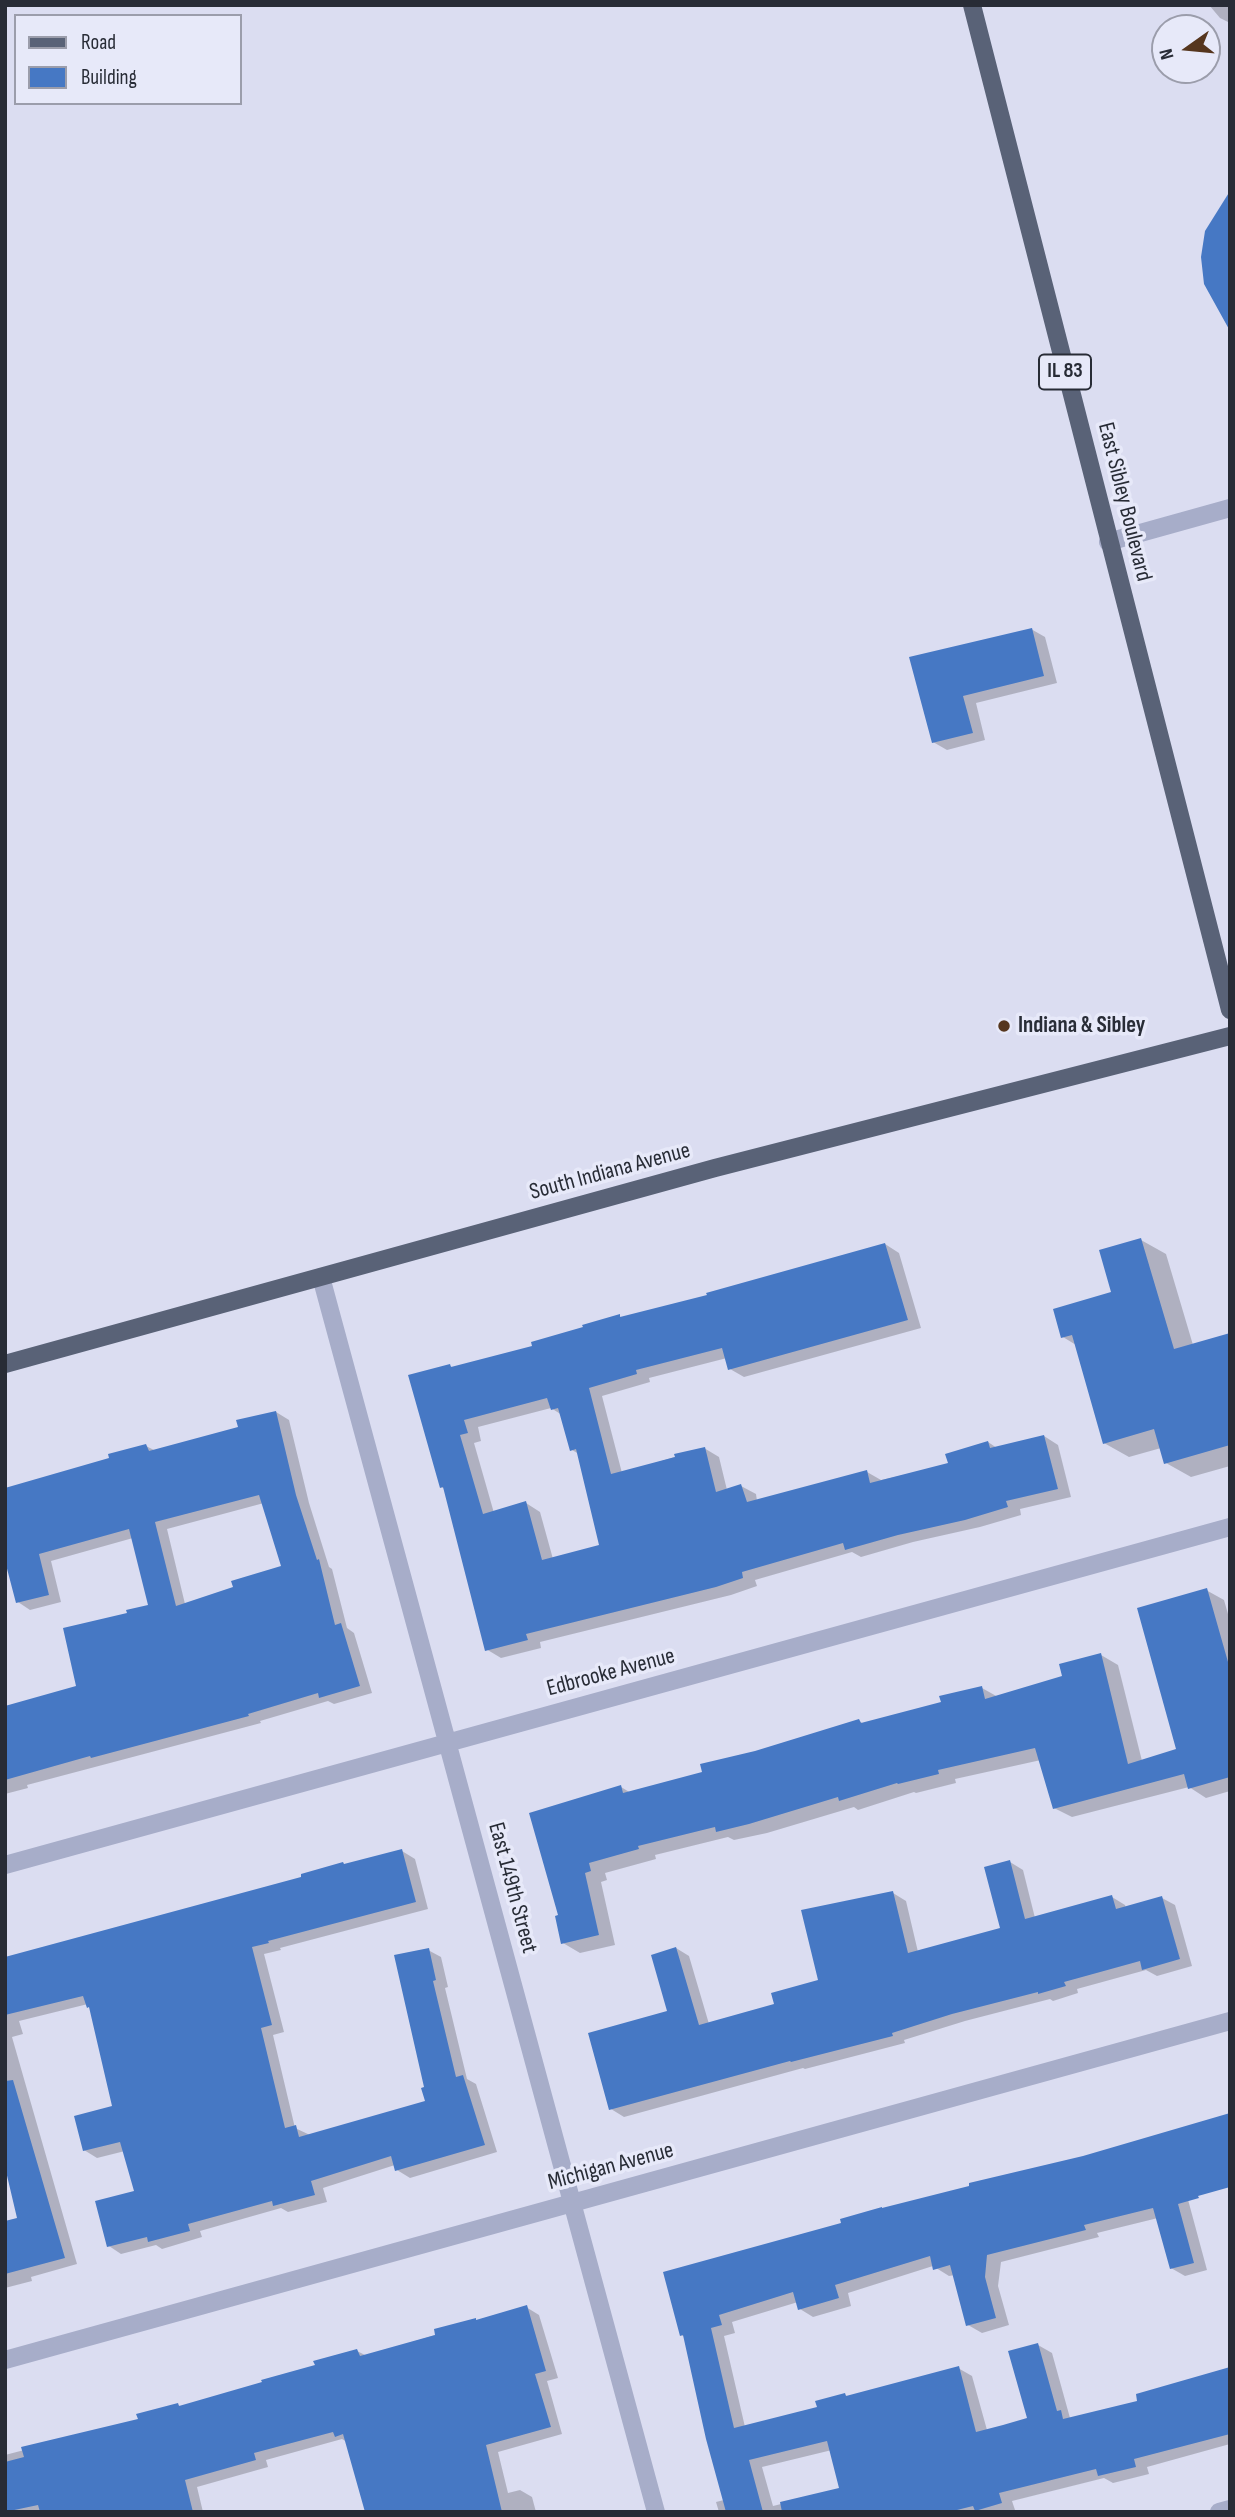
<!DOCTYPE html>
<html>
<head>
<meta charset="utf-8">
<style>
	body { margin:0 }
	#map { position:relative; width:1235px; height:2517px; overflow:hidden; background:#dbddf1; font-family:"Sofia Sans Condensed",sans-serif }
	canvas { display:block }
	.frame { position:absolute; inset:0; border:7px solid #282c36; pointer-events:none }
	.legend { position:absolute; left:14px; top:14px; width:228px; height:91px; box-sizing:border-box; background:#e7e9f9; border:2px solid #9b9dab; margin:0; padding:9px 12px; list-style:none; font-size:21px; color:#282c36 }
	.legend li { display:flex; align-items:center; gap:14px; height:35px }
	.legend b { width:35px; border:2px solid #9b9dab }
	.north { position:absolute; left:1151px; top:14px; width:70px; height:70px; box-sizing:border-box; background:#e7e9f9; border:2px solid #9b9dab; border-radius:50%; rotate:255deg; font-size:19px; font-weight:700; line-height:28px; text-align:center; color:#282c36 }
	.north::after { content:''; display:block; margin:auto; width:24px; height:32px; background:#56361e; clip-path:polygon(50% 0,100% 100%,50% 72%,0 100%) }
</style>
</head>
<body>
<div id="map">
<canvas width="1235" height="2517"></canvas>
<div class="frame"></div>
<ul class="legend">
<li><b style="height:9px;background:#596277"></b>Road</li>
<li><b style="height:19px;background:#4678c4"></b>Building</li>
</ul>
<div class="north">N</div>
</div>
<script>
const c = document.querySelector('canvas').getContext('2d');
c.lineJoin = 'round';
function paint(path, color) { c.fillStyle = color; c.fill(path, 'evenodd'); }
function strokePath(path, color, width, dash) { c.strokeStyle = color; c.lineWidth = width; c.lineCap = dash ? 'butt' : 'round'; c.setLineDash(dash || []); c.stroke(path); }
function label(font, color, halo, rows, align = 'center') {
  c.font = font + ' "Sofia Sans Condensed",sans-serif'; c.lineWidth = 7; c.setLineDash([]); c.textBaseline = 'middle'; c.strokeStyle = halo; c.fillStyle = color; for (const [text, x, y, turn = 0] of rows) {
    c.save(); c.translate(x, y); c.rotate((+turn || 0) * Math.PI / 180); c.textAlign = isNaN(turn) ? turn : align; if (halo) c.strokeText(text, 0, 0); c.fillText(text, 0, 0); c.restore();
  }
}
paint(new Path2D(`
	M 1209,5 L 1230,5 L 1230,23 L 1220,18 Z
	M 1031,629 L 1045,637 L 1057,683 L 976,703 L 985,740 L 947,750 L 933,742 L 912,659 Z
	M 1141,1240 L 1166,1254 L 1193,1345 L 1230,1334 L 1230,1466 L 1191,1477 L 1166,1463 L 1161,1448 L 1129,1457 L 1104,1443 L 1076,1345 L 1063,1337 L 1113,1293 Z
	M 885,1244 L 899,1253 L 921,1328 L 744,1377 L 730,1369 L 727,1358 L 649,1378 L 650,1382 L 602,1396 L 622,1473 L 704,1448 L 719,1457 L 727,1490 L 741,1486 L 756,1494 L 757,1501 L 867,1472 L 881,1480 L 950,1465 L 988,1442 L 997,1448 L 1044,1436 L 1058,1445 L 1071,1497 L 1020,1509 L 1021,1515 L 980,1527 L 913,1542 L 861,1557 L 852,1552 L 755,1580 L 757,1586 L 731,1595 L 540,1642 L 541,1648 L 501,1658 L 486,1649 L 445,1489 L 441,1487 L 450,1366 L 454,1368 L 534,1348 L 619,1316 L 623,1318 L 709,1296 ZM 551,1408 L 562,1415 L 572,1450 L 579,1454 L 601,1546 L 553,1559 L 540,1512 L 526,1503 L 494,1513 L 474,1443 L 481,1441 L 478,1427 Z
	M 276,1412 L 289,1420 L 309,1503 L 329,1567 L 332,1569 L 347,1628 L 354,1633 L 372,1693 L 334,1704 L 328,1701 L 260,1721 L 261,1723 L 27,1785 L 28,1788 L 5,1794 L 5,1711 L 78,1687 L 129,1614 L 150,1606 L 133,1538 L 51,1561 L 61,1602 L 30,1610 L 18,1602 L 7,1562 L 5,1563 L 5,1489 L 111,1459 L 146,1446 L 156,1451 L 240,1429 ZM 264,1503 L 283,1568 L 235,1588 L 185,1604 L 167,1529 Z
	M 1206,1590 L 1224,1600 L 1230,1621 L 1230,1791 L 1206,1798 L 1189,1787 L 1072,1817 L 1054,1808 L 1041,1760 L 955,1779 L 956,1783 L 916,1793 L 914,1792 L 858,1810 L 854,1807 L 767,1833 L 734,1840 L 728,1837 L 655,1855 L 656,1859 L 605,1873 L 607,1880 L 601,1882 L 615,1945 L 580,1953 L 563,1943 L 560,1916 L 621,1787 L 631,1793 L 704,1774 L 756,1753 L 859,1721 L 864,1724 L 943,1703 L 982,1688 L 998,1697 L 1064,1678 L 1101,1655 L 1118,1665 L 1142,1761 L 1179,1751 Z
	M 402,1851 L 415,1859 L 428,1909 L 280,1948 L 281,1950 L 264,1954 L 284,2032 L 273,2035 L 295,2128 L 310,2135 L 427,2102 L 428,1950 L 441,1957 L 448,1987 L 445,1988 L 467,2079 L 476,2084 L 497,2152 L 410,2178 L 397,2170 L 395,2165 L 323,2188 L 327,2202 L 288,2212 L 281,2208 L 200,2231 L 202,2237 L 162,2249 L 156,2245 L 121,2254 L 109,2246 L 136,2192 L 125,2151 L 97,2158 L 84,2150 L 114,2107 L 91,2008 L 88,2004 L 19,2021 L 23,2034 L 12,2037 L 77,2264 L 31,2277 L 32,2281 L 5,2288 L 5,2223 L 19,2220 L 5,2161 L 5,1958 Z
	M 1010,1862 L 1023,1870 L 1035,1918 L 1112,1897 L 1125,1905 L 1126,1908 L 1162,1898 L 1175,1905 L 1192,1966 L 1157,1976 L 1146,1970 L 1077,1989 L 1078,1993 L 1053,2001 L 1050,1999 L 965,2021 L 904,2040 L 905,2043 L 805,2069 L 803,2068 L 624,2117 L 611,2109 L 669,2012 L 676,1948 L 689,1956 L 709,2024 L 776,2005 L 820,1981 L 893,1893 L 906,1901 L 918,1952 L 1002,1930 Z
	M 1173,2144 L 1207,2270 L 1185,2276 L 1171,2268 L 1158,2218 L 1097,2233 L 1099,2237 L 1001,2262 L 998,2286 L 1009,2325 L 982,2333 L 968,2325 L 955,2275 L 949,2276 L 933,2266 L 848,2293 L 851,2306 L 813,2317 L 800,2309 L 798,2302 L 732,2322 L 735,2333 L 724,2336 L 745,2427 L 819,2409 L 845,2395 L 849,2397 L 958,2368 L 972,2376 L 987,2430 L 1029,2419 L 1038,2345 L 1052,2353 L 1070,2418 L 1140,2403 L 1230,2369 L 1230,2444 L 1147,2467 L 1149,2474 L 1113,2483 L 1104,2478 L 1012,2501 L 1015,2510 L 1009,2512 L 719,2512 L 716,2502 L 724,2500 L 685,2337 L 681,2335 L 665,2273 ZM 832,2450 L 841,2489 L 773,2506 L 762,2467 Z
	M 526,2307 L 539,2315 L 558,2378 L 547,2381 L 562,2434 L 498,2452 L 508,2493 L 520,2490 L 532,2497 L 536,2512 L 367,2512 L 347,2442 L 342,2439 L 266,2460 L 268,2467 L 197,2487 L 203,2512 L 5,2512 L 5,2455 L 140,2420 L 178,2405 L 182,2407 L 317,2367 L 357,2351 L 367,2356 Z`), '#0003');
paint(new Path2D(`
	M 1230,191 L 1230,331 L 1204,284 L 1201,257 L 1205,231 Z
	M 1032,628 L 1044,676 L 963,696 L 973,733 L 932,743 L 909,657 Z
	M 1141,1238 L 1174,1349 L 1230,1333 L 1230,1445 L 1164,1464 L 1154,1429 L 1103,1444 L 1072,1335 L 1061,1338 L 1053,1309 L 1111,1292 L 1099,1250 Z
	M 885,1243 L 908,1320 L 728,1370 L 722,1348 L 636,1370 L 637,1374 L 589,1388 L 611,1474 L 675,1457 L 674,1454 L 705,1447 L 716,1492 L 741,1484 L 747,1502 L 867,1470 L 870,1483 L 948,1463 L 945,1454 L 988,1441 L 990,1448 L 1044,1435 L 1058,1489 L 1006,1501 L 1008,1507 L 965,1520 L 898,1535 L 845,1550 L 843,1543 L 742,1572 L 743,1578 L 716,1587 L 526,1634 L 528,1640 L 485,1651 L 443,1487 L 440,1488 L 408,1375 L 450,1364 L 451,1367 L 532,1346 L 531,1342 L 583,1327 L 582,1325 L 620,1314 L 620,1317 L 707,1295 L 706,1293 ZM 547,1398 L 551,1410 L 558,1408 L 570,1451 L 576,1449 L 599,1545 L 542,1560 L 526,1501 L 483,1514 L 460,1435 L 468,1433 L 464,1420 Z
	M 276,1411 L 296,1495 L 317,1560 L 319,1559 L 335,1625 L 341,1623 L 360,1686 L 319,1698 L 318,1693 L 248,1714 L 249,1716 L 91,1758 L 90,1756 L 5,1780 L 5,1706 L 76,1686 L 63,1628 L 127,1613 L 126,1610 L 148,1605 L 129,1529 L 39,1554 L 49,1595 L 16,1603 L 5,1561 L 5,1488 L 109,1458 L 108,1454 L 146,1444 L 149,1451 L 238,1427 L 236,1420 ZM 259,1495 L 281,1566 L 231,1581 L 233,1587 L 176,1606 L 155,1522 Z
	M 1207,1588 L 1230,1669 L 1230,1777 L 1188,1789 L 1184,1774 L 1053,1809 L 1035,1748 L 938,1770 L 939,1774 L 898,1784 L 897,1783 L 839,1801 L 838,1797 L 749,1824 L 716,1832 L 715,1827 L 638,1846 L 639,1849 L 589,1863 L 591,1871 L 585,1873 L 599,1935 L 561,1944 L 555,1916 L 558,1915 L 529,1813 L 621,1785 L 623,1793 L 702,1772 L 700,1764 L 755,1751 L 859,1719 L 861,1723 L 941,1702 L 939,1696 L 982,1686 L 985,1699 L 1062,1676 L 1059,1664 L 1101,1653 L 1128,1764 L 1176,1749 L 1137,1608 Z
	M 402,1849 L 416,1902 L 268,1941 L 269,1943 L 252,1947 L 272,2025 L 261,2028 L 285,2128 L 296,2125 L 299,2137 L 425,2101 L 421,2088 L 424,2087 L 394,1955 L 429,1948 L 436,1980 L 433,1981 L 456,2077 L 463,2075 L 485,2145 L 395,2171 L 391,2156 L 311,2181 L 315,2195 L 273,2206 L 272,2201 L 188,2224 L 190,2231 L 148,2242 L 147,2237 L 107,2247 L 95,2201 L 134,2191 L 120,2142 L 83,2151 L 74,2116 L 112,2106 L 89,2007 L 87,2008 L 83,1996 L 5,2015 L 5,1957 L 301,1877 L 301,1874 L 343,1862 L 344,1864 Z
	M 1010,1860 L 1025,1919 L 1112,1895 L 1116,1909 L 1162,1896 L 1180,1959 L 1142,1970 L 1140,1961 L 1064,1982 L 1066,1986 L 1038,1994 L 1038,1992 L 952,2014 L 892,2033 L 893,2036 L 791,2062 L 790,2061 L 609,2110 L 588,2033 L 667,2011 L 651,1955 L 676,1947 L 699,2025 L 774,2004 L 771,1993 L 818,1980 L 801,1910 L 893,1891 L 908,1953 L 1000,1928 L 984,1867 Z
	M 13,2080 L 65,2258 L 5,2274 L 5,2221 L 17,2218 L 5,2167 L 5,2081 Z
	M 1230,2113 L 1230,2187 L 1198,2196 L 1199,2198 L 1178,2204 L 1194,2263 L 1170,2269 L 1153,2208 L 1084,2225 L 1086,2230 L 987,2255 L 985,2277 L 996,2318 L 966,2326 L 950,2265 L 933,2270 L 930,2256 L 835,2285 L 839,2298 L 798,2310 L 793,2292 L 719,2315 L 722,2325 L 711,2328 L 734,2428 L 817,2407 L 815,2401 L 845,2393 L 846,2396 L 959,2366 L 976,2432 L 1003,2425 L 1027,2418 L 1008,2351 L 1038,2343 L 1057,2411 L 1061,2410 L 1063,2419 L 1137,2401 L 1136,2394 L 1230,2367 L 1230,2434 L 1134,2459 L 1136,2467 L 1098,2476 L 1096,2469 L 999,2493 L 1002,2503 L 975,2511 L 973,2506 L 949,2512 L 782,2512 L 780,2502 L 839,2488 L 827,2441 L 749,2460 L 763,2512 L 726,2512 L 706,2439 L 683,2335 L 680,2336 L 663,2272 L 841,2223 L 840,2219 L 882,2207 L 882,2208 L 969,2186 L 969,2183 L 1083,2156 Z
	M 527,2305 L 546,2371 L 535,2374 L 551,2427 L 486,2445 L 502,2512 L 365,2512 L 343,2434 L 335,2437 L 333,2432 L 254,2453 L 256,2460 L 185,2480 L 193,2512 L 40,2512 L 38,2505 L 5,2512 L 5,2462 L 24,2457 L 21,2447 L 138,2419 L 136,2414 L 178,2403 L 179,2406 L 262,2382 L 261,2380 L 315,2365 L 313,2361 L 357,2349 L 360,2356 L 435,2335 L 434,2329 L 476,2318 L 476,2320 Z`), '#4678c4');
strokePath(new Path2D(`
	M 1108,542 L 1230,508
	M 321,1277 L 656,2512
	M 5,1865 L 1230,1527
	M 5,2360 L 1230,2021
	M 1219,2512 L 1230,2509`), '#a7adc9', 18);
strokePath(new Path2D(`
	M 972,5 L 1230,1010
	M 5,1364 L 715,1168 L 1230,1036`), '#596277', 18);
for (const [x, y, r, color] of [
	[1004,1026,7,"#56361e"]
]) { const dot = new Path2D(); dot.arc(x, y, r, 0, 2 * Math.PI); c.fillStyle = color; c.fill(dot); strokePath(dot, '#e7e9f9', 2.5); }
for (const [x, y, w] of [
	[1065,372,52]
]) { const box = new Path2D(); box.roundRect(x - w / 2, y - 17.5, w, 35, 5); c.fillStyle = '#e7e9f9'; c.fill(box); strokePath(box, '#282c36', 2); }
label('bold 21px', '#282c36', null, [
	["IL 83",1065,372]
]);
label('23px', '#282c36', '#e7e9f9', [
	["East Sibley Boulevard",1124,502,76],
	["South Indiana Avenue",610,1172,-15],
	["Edbrooke Avenue",611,1673,-15],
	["East 149th Street",512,1888,75],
	["Michigan Avenue",611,2167,-15]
]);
label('bold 23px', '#282c36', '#e7e9f9', [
	["Indiana & Sibley",1018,1026]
], 'left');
</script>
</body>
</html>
